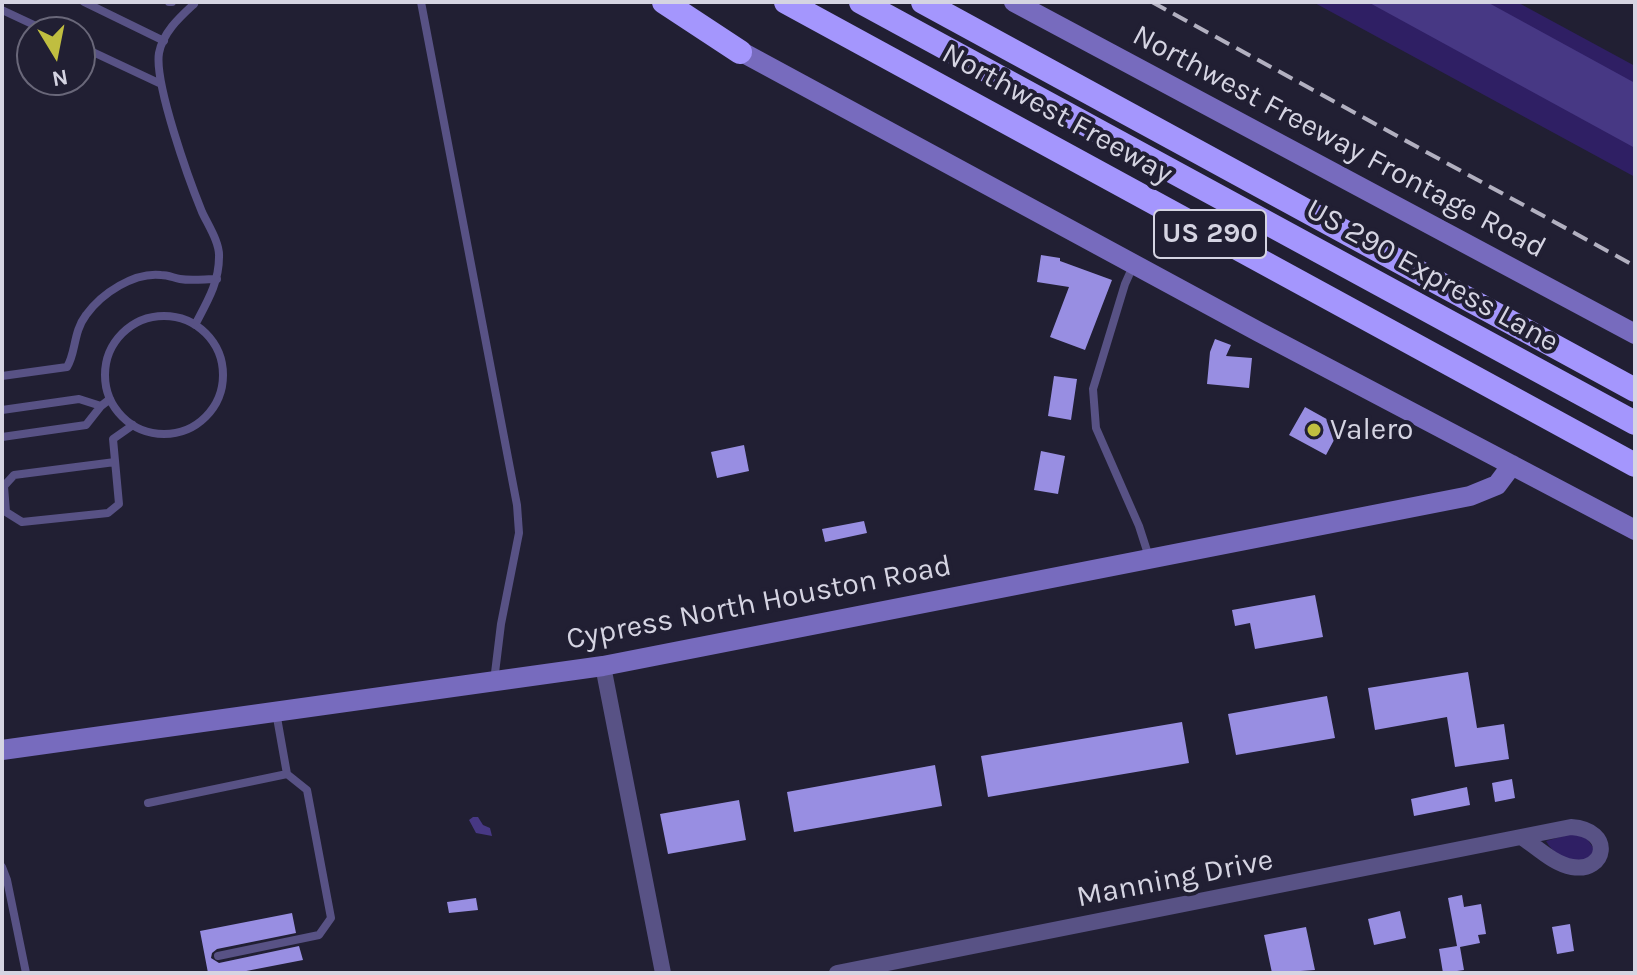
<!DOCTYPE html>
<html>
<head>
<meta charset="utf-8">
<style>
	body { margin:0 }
	#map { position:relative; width:1637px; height:975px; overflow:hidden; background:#211f33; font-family:Karla,sans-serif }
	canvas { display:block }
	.frame { position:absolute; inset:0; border:4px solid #d5d4e2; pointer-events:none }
	.north { position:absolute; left:16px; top:16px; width:80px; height:80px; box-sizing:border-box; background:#211f33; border:2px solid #696779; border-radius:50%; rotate:170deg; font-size:22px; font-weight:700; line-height:32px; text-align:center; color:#d5d4e2 }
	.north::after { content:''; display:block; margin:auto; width:28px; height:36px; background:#c0be40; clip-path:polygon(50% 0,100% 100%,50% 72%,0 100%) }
</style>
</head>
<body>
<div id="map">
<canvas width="1637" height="975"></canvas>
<div class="frame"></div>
<div class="north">N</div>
</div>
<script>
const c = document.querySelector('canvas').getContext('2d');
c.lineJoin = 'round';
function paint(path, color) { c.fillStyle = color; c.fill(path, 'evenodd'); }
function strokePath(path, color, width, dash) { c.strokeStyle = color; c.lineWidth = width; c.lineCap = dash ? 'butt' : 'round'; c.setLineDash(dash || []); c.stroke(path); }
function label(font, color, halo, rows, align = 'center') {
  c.font = font + ' Karla,sans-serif'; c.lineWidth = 8; c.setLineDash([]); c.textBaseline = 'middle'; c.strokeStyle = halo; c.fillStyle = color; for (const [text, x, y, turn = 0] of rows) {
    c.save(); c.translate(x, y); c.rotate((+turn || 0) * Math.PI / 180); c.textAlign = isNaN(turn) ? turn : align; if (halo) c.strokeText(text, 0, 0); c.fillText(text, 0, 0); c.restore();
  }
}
paint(new Path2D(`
	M 1313,2 L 1517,2 L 1635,66 L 1635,177 Z
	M 1571,834 L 1584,834 L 1594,849 L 1591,857 C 1574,865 1554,856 1546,841 Z`), '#2f1f64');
paint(new Path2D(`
	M 1368,2 L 1487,2 L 1635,83 L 1635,148 Z
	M 473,817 L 478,817 L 483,825 L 490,828 L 492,836 L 476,833 L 469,820 Z`), '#473884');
paint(new Path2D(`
	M 1041,255 L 1060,258 L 1060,261 L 1112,280 L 1085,350 L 1050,337 L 1069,287 L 1037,282 Z
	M 1215,339 L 1231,345 L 1226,356 L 1252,358 L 1249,388 L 1207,384 L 1210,352 Z
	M 1054,376 L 1077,379 L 1071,420 L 1048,416 Z
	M 1305,407 L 1341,427 L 1326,455 L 1289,435 Z
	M 744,445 L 749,471 L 717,478 L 711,452 Z
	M 1041,451 L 1065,456 L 1058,494 L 1034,490 Z
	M 864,521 L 867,533 L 825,542 L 822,529 Z
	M 1315,595 L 1323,637 L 1255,649 L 1250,623 L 1235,626 L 1232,610 Z
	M 1468,672 L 1477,728 L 1504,724 L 1509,759 L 1455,767 L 1447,717 L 1375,730 L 1368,688 Z
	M 1327,696 L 1335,738 L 1236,755 L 1228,714 Z
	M 1182,722 L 1189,763 L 988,797 L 981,756 Z
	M 935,765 L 942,806 L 794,832 L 787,792 Z
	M 1512,779 L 1515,798 L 1495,802 L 1492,783 Z
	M 1467,787 L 1470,805 L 1414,816 L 1411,799 Z
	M 739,800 L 746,840 L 668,854 L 660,814 Z
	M 1462,895 L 1464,907 L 1481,904 L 1486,934 L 1478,935 L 1480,943 L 1460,947 L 1464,970 L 1443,973 L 1439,949 L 1457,946 L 1448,898 Z
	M 476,898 L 478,910 L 449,913 L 447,902 Z
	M 1400,911 L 1406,938 L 1374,945 L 1368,919 Z
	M 292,913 L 296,933 L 217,949 L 212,953 L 211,958 L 219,963 L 299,946 L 303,960 L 236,973 L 208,973 L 200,931 Z
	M 1570,924 L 1574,951 L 1557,954 L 1552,927 Z
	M 1306,927 L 1315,970 L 1272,973 L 1264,935 Z`), '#988ee2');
strokePath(new Path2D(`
	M 84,2 L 164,41
	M 169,2 L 172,2
	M 421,2 L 517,505 L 519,533 L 501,624 L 494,681
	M 194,4 C 180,17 163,32 159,53 C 154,83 189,180 202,212 C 208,225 220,243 219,257 C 219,283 207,302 195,325
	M 2,10 L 49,32
	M 80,46 L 161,84
	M 1134,264 L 1125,284 L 1093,389 L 1096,428 L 1139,526 L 1149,557
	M105 375a59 59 0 1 1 118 0a59 59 0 1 1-118 0Z
	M 2,376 L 67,367 C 76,353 73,332 86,315 C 102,293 134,272 161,275 C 168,275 174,278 180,279 C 192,281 205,279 217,279
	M 2,410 L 79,399 L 101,406
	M 2,437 L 86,425 L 101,406 L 110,399
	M 115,462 L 14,475 L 4,486 L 6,512 L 22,522 L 108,513 L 119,504 L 113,439 L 133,425
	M 148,803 L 287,774
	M 2,867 L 7,880 L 26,973
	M 218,956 L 319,935 L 331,918 L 307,790 L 287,774 L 276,712`), '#585285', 8);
strokePath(new Path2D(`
	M 603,666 L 663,973
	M 837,973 L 1571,827 C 1615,830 1606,873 1572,867 C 1554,864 1538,848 1523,838`), '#585285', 16);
strokePath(new Path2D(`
	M 1014,2 L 1635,334
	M 727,44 L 1259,332 L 1635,530
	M 2,750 L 603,666 L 1470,496 L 1497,485 L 1512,465`), '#776bbe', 20);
strokePath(new Path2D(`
	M 664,2 L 740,52
	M 786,2 L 1635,465
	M 861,2 L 1635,423
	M 923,2 L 1635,390`), '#a496fd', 24);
strokePath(new Path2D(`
	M 1152,2 L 1635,266`), '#b2b0c0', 4, [16, 8]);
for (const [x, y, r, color] of [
	[1314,430,8,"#c0be40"]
]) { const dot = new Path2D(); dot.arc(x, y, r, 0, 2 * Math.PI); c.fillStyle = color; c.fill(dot); strokePath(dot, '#211f33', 3); }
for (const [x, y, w] of [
	[1210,234,112]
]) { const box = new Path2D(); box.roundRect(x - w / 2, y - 24, w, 48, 6); c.fillStyle = '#211f33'; c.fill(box); strokePath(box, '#d5d4e2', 2); }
label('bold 28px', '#d5d4e2', null, [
	["US 290",1210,234]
]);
label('30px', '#d5d4e2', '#211f33', [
	["Northwest Freeway",1057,114,29],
	["Northwest Freeway Frontage Road",1339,142,28],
	["US 290 Express Lane",1432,276,29],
	["Cypress North Houston Road",759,603,-11],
	["Manning Drive",1175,879,-11]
]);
label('30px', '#d5d4e2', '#211f33', [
	["Valero",1330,430]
], 'left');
</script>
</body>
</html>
